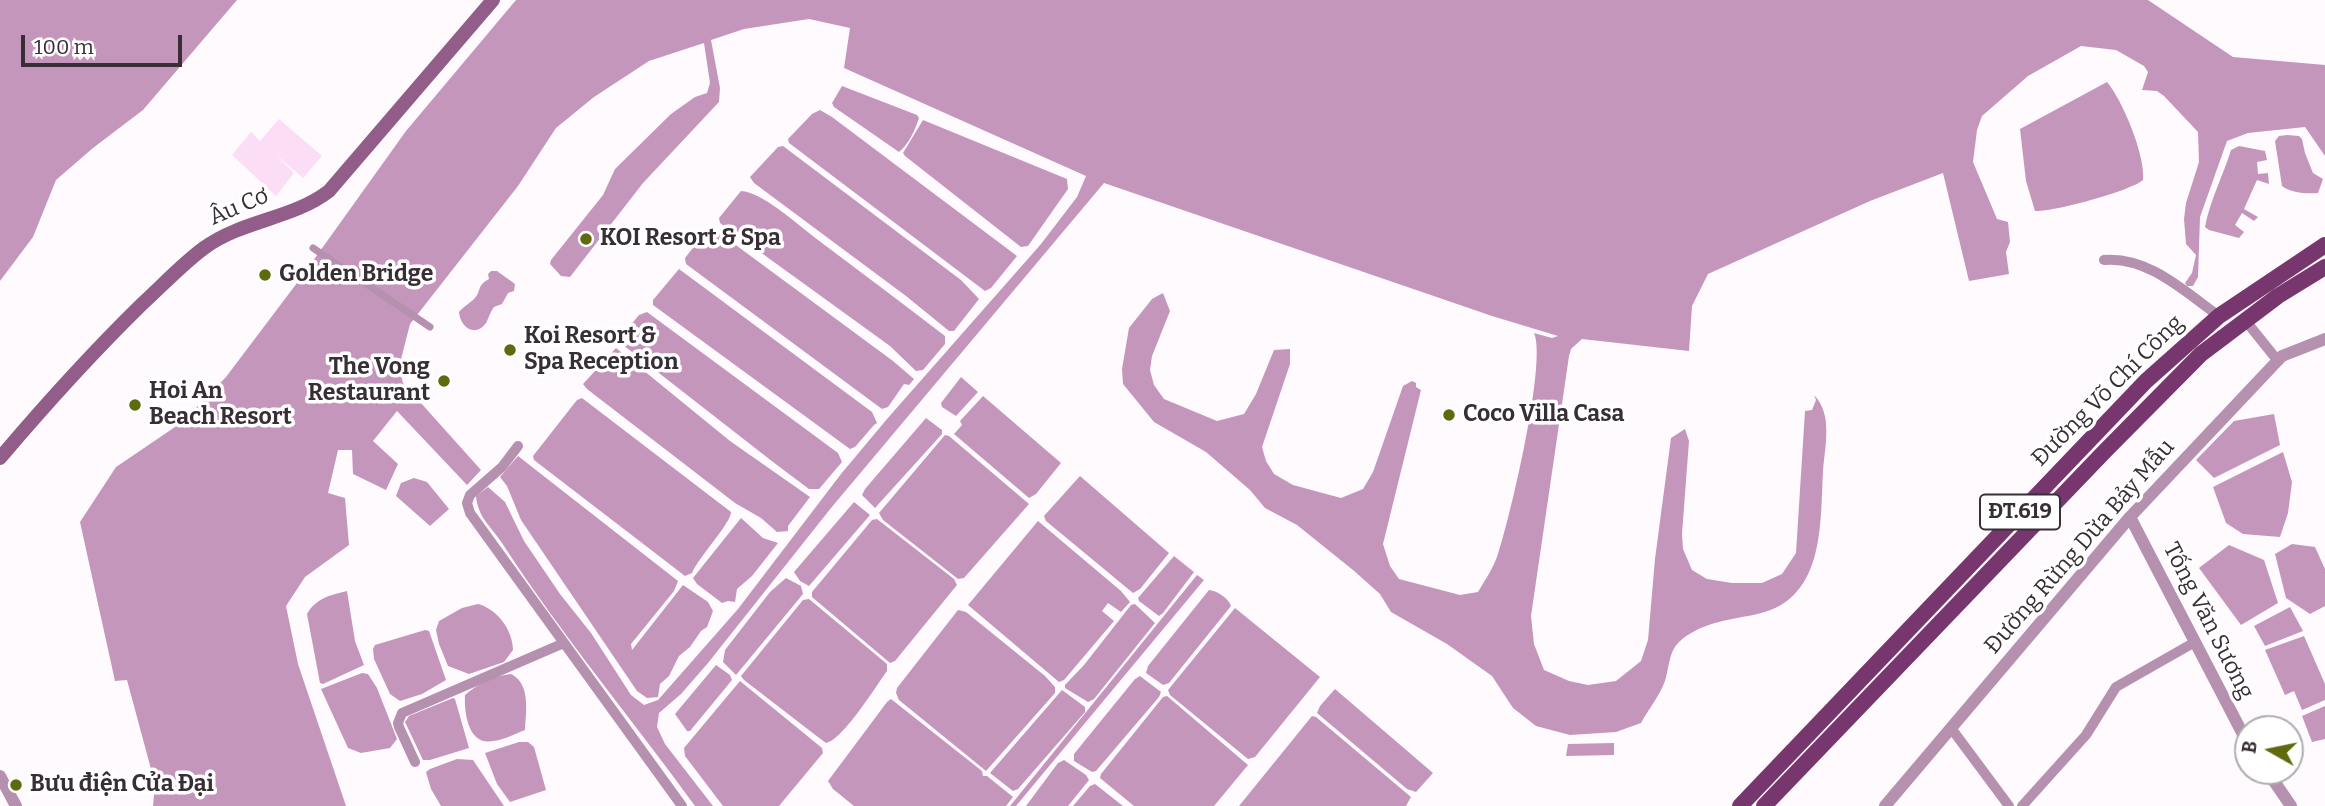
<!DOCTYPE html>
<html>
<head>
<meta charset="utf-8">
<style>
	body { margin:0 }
	#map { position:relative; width:2325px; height:806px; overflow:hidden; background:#fefafd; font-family:Bitter,serif }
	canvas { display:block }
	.north { position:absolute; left:2234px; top:715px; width:70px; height:70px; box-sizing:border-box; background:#fff; border:2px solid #afacae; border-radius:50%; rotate:279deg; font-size:19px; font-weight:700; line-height:28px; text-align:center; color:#372f35 }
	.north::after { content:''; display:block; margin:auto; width:24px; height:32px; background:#5f690d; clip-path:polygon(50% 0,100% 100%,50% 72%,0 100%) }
	.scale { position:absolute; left:21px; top:35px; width:161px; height:32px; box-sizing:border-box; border:4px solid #372f35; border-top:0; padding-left:9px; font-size:21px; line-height:24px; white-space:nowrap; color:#372f35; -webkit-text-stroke:5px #fff; paint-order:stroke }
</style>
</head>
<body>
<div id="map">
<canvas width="2325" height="806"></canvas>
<div class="north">B</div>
<div class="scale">100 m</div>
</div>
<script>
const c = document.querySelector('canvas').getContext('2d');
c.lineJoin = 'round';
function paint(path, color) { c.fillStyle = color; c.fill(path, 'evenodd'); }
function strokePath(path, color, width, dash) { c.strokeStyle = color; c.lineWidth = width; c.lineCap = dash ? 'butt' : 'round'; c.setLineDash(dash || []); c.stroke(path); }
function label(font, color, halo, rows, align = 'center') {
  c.font = font + ' Bitter,serif'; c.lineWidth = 7; c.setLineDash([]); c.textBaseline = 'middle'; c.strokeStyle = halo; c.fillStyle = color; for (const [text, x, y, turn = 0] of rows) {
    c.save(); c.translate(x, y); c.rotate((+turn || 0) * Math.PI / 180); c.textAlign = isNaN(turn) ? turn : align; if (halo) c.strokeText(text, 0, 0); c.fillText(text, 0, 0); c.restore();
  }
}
paint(new Path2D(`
	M 279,119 L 322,156 L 303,178 L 276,155 L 294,173 L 276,196 L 232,155 L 251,132 L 260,141 Z`), '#fbddf5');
paint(new Path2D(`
	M 0,0 L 237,0 L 143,110 L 93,148 L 56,180 L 33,237 L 0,281 Z
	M 516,0 L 2148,0 L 2233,57 L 2325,65 L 2325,156 L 2305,127 L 2248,133 L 2227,141 L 2200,217 L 2198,277 L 2193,286 L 2187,286 L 2185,283 L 2192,273 L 2196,255 L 2186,244 L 2184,219 L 2186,203 L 2199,162 L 2198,132 L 2164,96 L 2157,91 L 2142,90 L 2148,72 L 2144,66 L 2116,50 L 2081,46 L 2028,76 L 1982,116 L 1977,130 L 1973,162 L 1997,219 L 2008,222 L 2010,242 L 2006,252 L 2009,274 L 1969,281 L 1943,173 L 1870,201 L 1708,274 L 1692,306 L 1689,351 L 1582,339 L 1571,349 L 1569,356 L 1531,616 L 1534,644 L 1544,670 L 1569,681 L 1588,685 L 1616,681 L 1641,661 L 1648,640 L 1655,559 L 1671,438 L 1685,429 L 1689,441 L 1682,534 L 1683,549 L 1692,570 L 1707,579 L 1732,583 L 1762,583 L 1782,574 L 1796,553 L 1805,411 L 1812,410 L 1816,400 L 1814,395 C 1833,414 1825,446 1823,471 C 1820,527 1825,602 1753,615 C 1727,620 1700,623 1679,642 C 1669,651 1669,668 1665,681 C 1660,695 1648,710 1641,723 L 1616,732 L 1570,735 L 1536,726 L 1513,708 L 1492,676 L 1447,644 L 1391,612 L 1380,594 L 1353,570 L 1297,525 L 1265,508 L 1250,490 L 1206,452 L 1154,422 L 1123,384 L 1122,369 L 1129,328 L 1152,299 L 1163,293 L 1170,311 L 1152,356 L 1150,370 L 1154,385 L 1164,399 L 1217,421 L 1244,414 L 1256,394 L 1274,350 L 1290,349 L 1290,364 L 1262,447 L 1266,461 L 1274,474 L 1293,485 L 1341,498 L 1363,489 L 1373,472 L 1403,386 L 1412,381 L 1416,383 L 1416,387 L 1421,390 L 1383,544 L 1390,566 L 1399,579 L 1460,595 L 1478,592 C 1485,580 1494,567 1498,554 C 1510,518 1547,362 1534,333 L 1552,338 L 1558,336 L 1492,316 L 1104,183 L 831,508 L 708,663 L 681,694 L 659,713 L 657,727 L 665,744 L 713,806 L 695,806 C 632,719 563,637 504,546 C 493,528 478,519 476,496 L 488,487 L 505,502 L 524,541 L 560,594 L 591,633 L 631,695 L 644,705 L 658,700 L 738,609 L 841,474 L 887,419 L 1041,244 L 1077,197 L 1086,176 L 844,68 L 850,28 L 809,19 L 744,29 L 711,40 L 720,88 L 719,102 L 643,183 L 570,277 L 561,276 L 550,264 L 551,260 L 603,195 L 615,169 L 671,114 L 695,97 L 707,93 L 710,83 L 704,43 L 649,61 L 594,97 L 556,128 L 518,186 L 410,324 L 399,367 L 403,383 L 481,470 L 467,485 L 397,411 L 373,441 L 398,464 L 386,490 L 353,474 L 352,450 L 338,450 L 328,493 L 345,498 L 349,545 L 305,577 L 286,606 L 298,664 L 346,806 L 153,806 L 155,784 L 127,680 L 115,681 L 80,522 L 116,467 L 181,423 L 226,377 L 300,279 L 406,131 Z
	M 2107,82 C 2122,99 2146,157 2143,180 C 2131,191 2053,212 2035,211 L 2026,181 L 2020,129 Z
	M 842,86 L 917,115 L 919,118 C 915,130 909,144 899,152 L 834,107 L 832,103 Z
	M 820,110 L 832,117 L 1017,256 L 991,288 L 985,291 L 789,143 L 788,139 L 812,114 Z
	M 923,120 L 1067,179 L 1068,189 L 1028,246 L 1021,247 L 905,156 L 903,153 Z
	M 2287,135 L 2299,136 L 2302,139 L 2305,153 L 2313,173 L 2323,179 L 2318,193 C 2307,194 2291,193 2282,186 L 2275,141 L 2279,136 Z
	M 783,146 L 961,280 L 979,299 L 954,331 L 949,331 L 906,296 L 754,183 L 750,177 L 778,147 Z
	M 2239,146 L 2265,151 L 2267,160 L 2257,162 L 2258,174 L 2268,173 L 2269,184 L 2257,180 L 2244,209 L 2258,217 L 2254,221 L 2242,213 L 2235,225 L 2244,232 L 2239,238 L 2209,230 L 2205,227 C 2210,200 2223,176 2231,150 Z
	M 741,191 C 762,192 797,224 814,237 C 858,270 902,303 945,336 L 945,344 L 923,370 L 916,371 L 890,346 L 720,223 L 719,218 Z
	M 710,226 L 893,361 L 914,379 L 909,385 L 904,384 L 888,407 L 882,409 L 686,264 L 685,258 Z
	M 679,269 L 872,412 L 877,423 L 874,425 L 855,447 L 850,449 L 653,305 L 653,300 Z
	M 491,271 L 497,271 L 515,284 L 514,291 L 508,293 L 502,304 L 494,307 C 490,312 489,318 486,323 C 475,338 460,327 459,312 C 464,306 469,304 474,299 C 482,291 476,286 489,279 L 488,274 Z
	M 647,312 L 838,453 L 842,462 L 819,489 L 809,489 L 773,462 L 623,345 L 619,339 L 639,315 Z
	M 616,348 L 730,441 L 810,497 L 788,526 L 788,531 L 777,532 L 761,518 L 735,503 L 587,389 L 583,384 Z
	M 961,377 L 978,392 L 956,416 L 942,407 L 941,403 Z
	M 983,396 L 1061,463 L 1036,494 L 1029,498 L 954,434 L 962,425 L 960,421 Z
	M 582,398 L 731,512 C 731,523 698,558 692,573 L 685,576 L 534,460 L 533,456 L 577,400 Z
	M 2274,414 L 2280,445 L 2214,478 L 2196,460 L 2234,421 Z
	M 926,418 L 942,430 L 942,434 L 875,508 L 862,495 L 865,489 Z
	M 945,435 L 949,436 L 1029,504 L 964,578 L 958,579 L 883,520 L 879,513 Z
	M 2283,452 L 2292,482 L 2288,513 L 2280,537 L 2243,534 L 2226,523 L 2213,487 Z
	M 518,456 L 678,581 L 674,591 L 631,644 L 632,650 L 683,585 L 708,602 L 713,611 L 707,627 L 701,631 L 690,647 L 679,656 L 669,676 L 660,684 L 658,697 L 647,698 L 637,691 L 521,520 L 507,486 L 500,477 Z
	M 1080,476 L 1169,553 L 1140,589 L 1133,593 L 1046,521 L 1044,516 Z
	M 414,478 L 427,482 L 449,509 L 430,526 L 396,496 L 401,483 Z
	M 854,502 L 870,515 L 809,586 L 800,581 L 794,572 Z
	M 741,518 L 763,538 L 778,543 L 752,576 L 737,589 L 735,602 L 728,601 L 722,603 L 697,584 L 693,578 Z
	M 877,519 L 954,579 L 957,585 L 895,661 L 890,663 L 812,597 L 812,592 L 872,520 Z
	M 1038,521 L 1121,591 L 1130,602 L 1121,612 L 1108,603 L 1102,611 L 1114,621 L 1064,680 L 1059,682 L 968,605 Z
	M 2292,544 L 2315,547 L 2325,569 L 2325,606 L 2310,614 L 2286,598 L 2275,554 Z
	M 2229,545 L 2264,560 L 2278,603 L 2241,625 L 2199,568 Z
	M 1174,556 L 1194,572 L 1163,613 L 1159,616 L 1139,601 L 1138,598 Z
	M 1197,575 L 1204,580 L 1016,806 L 1010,806 Z
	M 786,578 L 801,586 L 803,594 L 736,675 L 723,662 L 725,650 L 770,592 Z
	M 1209,590 C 1218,591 1228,598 1231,606 L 1169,683 L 1163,685 L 1146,673 L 1148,666 Z
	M 347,591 L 355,641 L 364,665 L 323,684 L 320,683 L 307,614 C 316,598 331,595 347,591 Z
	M 809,599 L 887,664 L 887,671 C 876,686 843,740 826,743 L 814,734 L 744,680 L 741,676 L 803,600 Z
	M 478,604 C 497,609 513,630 513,650 L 504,662 L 469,674 L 448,666 L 439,644 L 436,630 L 439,621 L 462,608 Z
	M 1135,604 L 1155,623 L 1094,699 L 1088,702 L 1065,688 L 1065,685 L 1084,665 L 1131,605 Z
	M 2290,607 L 2303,631 L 2265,646 L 2254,626 Z
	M 1235,608 L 1320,677 L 1255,757 L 1248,759 L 1170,695 L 1168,690 Z
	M 958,610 L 966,612 L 1045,676 L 1055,687 L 1055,693 L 986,771 L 899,700 L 896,693 L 897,688 Z
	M 425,630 L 429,631 L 446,680 L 422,694 L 400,701 L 390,694 L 374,659 L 373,649 L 375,645 Z
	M 2304,636 L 2325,684 L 2325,700 L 2302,710 L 2294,691 L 2285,695 L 2265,650 Z
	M 716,665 L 730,675 L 732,680 L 690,731 L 687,731 L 675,714 Z
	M 362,673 L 368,674 L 377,688 L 397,739 L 390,748 L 361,753 L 348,748 L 321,689 Z
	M 511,674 C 531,684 526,712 525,730 C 515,734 503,740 493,741 C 468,746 464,712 465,695 C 479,683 493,676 511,674 Z
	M 1140,676 L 1161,692 L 1159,697 L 1096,771 L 1092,772 L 1074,761 L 1074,754 L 1135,679 Z
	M 740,681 L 822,748 L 823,753 L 779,806 L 723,806 L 685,756 L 684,748 Z
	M 1335,689 L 1433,773 L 1416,792 L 1407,789 L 1317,713 L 1320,706 Z
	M 1062,690 L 1085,707 L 1085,712 L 1018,789 L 1013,791 L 990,773 Z
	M 1167,696 L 1248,765 L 1214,806 L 1134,806 L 1100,778 L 1101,774 L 1163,697 Z
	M 453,698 L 455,699 L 469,748 L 430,760 L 423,760 L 405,722 L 409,716 Z
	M 891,699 L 982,771 L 983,776 L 987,776 L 1013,797 L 1006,806 L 854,806 L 833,789 L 828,781 L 831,777 L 887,702 Z
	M 2325,706 L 2325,739 L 2312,742 L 2302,716 Z
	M 1312,716 L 1316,717 L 1411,797 L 1406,806 L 1239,806 Z
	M 519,742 L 528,742 L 534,747 L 546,790 L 510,802 L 497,784 L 485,753 Z
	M 1614,743 L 1614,755 L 1566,756 L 1568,744 Z
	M 457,759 L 473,760 L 504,806 L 441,806 L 431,789 L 426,772 L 430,769 Z
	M 1064,760 L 1086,775 L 1089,780 L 1068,806 L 1026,806 L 1058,763 Z
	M 1095,784 L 1123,806 L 1073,806 L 1090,786 Z`), '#c596bc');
strokePath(new Path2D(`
	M 313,248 L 430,327`), '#b690af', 7);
strokePath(new Path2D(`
	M 2104,260 C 2148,256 2185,292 2219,316
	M 2245,320 L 2278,361
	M 518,446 L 502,467 L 470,495 L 467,503 L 470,513 L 682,806
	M 1951,728 L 2009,806
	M 415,762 L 399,727 L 398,723 L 402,713 L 564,643
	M 2022,806 L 2086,735 L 2116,687 L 2195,642`), '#b690af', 10);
strokePath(new Path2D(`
	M 2130,517 L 2248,744
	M 2267,771 L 2291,806
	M 0,776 L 16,806
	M 1885,806 L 2130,517 L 2282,356 L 2325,339`), '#b690af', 12);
strokePath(new Path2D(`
	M 0,458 C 45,405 91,354 141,305 C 162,286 181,265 204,248 C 242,220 293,219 329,191 L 493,0`), '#925d89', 14);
strokePath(new Path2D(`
	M 1740,806 L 2146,381 L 2219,316 L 2325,245
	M 1764,806 L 2105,451 L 2201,354 L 2278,296 L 2325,267`), '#77376e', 16);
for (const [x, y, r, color] of [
	[586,239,7,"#5f690d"],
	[265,275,7,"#5f690d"],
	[510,350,7,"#5f690d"],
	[444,381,7,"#5f690d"],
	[135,405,7,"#5f690d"],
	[1449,415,7,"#5f690d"],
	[16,785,7,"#5f690d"]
]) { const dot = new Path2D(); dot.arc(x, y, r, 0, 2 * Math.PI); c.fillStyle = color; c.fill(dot); strokePath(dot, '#fff', 2.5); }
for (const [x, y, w] of [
	[2020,512,80]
]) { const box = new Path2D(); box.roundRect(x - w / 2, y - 17.5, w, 35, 5); c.fillStyle = '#fff'; c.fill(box); strokePath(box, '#372f35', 2); }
label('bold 21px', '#372f35', null, [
	["ĐT.619",2020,512]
]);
label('23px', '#372f35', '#fff', [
	["Âu Cơ",239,207,-23],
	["Đường Võ Chí Công",2108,391,-45],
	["Đường Rừng Dừa Bảy Mẫu",2080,547,-49],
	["Tống Văn Sương",2208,621,63]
]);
label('bold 23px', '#372f35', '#fff', [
	["KOI Resort & Spa",600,239],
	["Golden Bridge",279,275],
	["Koi Resort &",524,337],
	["Spa Reception",524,363],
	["The Vong",430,368,"right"],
	["Restaurant",430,394,"right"],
	["Hoi An",149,392],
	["Beach Resort",149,418],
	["Coco Villa Casa",1463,415],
	["Bưu điện Cửa Đại",30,785]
], 'left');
</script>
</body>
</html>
